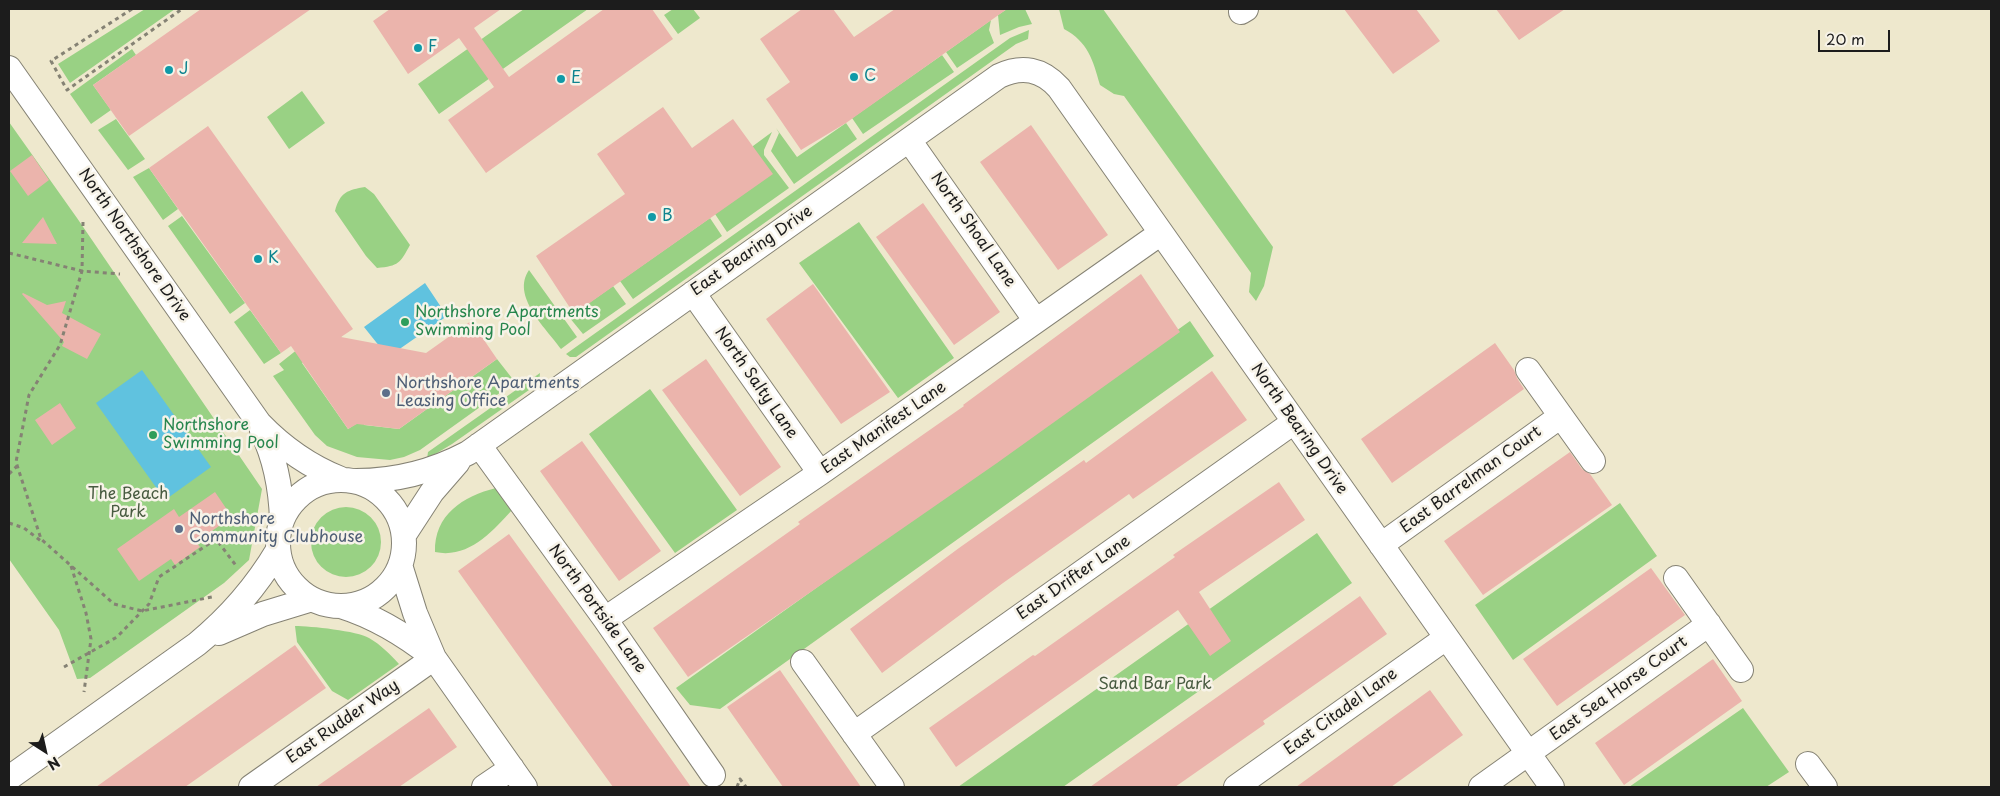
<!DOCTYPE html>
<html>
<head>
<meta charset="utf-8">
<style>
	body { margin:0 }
	#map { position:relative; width:2000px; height:796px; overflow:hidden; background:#eee8cd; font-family:"Playpen Sans",sans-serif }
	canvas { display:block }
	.frame { position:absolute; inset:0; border:10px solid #1c1c1c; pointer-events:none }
	.north { position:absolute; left:20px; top:726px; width:50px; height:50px; -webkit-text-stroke:4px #f7f3e8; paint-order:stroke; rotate:145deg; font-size:14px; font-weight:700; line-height:20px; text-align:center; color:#1c1c1c }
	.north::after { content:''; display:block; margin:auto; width:18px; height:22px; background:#1c1c1c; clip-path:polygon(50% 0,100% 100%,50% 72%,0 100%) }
	.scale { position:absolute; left:1818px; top:30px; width:72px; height:22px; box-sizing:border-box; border:2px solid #1c1c1c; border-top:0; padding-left:6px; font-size:15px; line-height:18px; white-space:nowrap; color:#1c1c1c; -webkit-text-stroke:4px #f7f3e8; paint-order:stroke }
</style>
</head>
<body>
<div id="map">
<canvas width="2000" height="796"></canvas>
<div class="frame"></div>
<div class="north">N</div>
<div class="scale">20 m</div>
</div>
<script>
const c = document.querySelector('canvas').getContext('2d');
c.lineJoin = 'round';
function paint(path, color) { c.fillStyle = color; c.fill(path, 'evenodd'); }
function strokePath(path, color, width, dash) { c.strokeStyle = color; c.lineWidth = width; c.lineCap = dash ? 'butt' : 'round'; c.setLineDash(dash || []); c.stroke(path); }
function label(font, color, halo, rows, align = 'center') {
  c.font = font + ' "Playpen Sans",sans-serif'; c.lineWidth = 5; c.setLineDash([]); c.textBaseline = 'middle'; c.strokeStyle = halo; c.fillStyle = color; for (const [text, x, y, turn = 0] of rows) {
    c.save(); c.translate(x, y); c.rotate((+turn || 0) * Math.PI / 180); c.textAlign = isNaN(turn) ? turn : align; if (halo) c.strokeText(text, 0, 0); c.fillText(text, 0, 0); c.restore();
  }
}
paint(new Path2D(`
	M 145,9 L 175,9 L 70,83 L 58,64 Z
	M 524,9 L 588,9 L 439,114 L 418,84 Z
	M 673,9 L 693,9 L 700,18 L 678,34 L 664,15 Z
	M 1007,9 L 1025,9 L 1032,24 L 1019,27 L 1000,35 L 998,15 Z
	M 1059,9 L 1103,9 L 1273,247 L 1264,286 L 1256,301 L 1249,292 L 1251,273 L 1124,96 L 1114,94 L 1100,85 C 1093,60 1088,42 1064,29 Z
	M 991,20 L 989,30 L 994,43 L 957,68 L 946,52 Z
	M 1029,30 L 1028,39 L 1016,44 L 576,357 L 570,357 L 566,354 L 1010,38 Z
	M 132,49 L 136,55 L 93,85 L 111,110 L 91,124 L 70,94 Z
	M 942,55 L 954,72 L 863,134 L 852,118 Z
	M 302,91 L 325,123 L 289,149 L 267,117 Z
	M 116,119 L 145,159 L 128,170 L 98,130 Z
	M 9,122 L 77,218 L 262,489 L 249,560 L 224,583 L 90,678 L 77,679 L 59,630 L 9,559 Z
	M 846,123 L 857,139 L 794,184 L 771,151 L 779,133 L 776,128 L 797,157 Z
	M 772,132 L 764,150 L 764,155 L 789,188 L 727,232 L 715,214 L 753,146 Z
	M 149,168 L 178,209 L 163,220 L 133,177 Z
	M 365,187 L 374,194 L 410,245 C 400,263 399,266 377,268 L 366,256 L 335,211 C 340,192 348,190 365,187 Z
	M 182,216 L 245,303 L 230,314 L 168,226 Z
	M 710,218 L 722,236 L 633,299 L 620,281 Z
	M 859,222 L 954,358 L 898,398 L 799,263 Z
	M 529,270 L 577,337 L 561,349 C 545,327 511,296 529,270 Z
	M 613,286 L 626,304 L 583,334 L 569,317 Z
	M 250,310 L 281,353 L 264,364 L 234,322 Z
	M 1190,321 L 1214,356 L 720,709 L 690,705 L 676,688 Z
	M 332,322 L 342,336 L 302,363 L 348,429 L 365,418 L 364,425 L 399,429 L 497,359 L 515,382 L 420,450 L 404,457 L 390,460 L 357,457 L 327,446 L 315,435 L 273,376 L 284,370 L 279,364 Z
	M 540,373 L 539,383 L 452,444 L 427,459 L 428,452 Z
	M 650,389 L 737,510 L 675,553 L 589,434 Z
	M 496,488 L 512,510 C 492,532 468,559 435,552 C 434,515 463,496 496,488 Z
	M 1620,503 L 1657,556 L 1513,660 L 1475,605 Z
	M311 542a35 35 0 1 1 70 0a35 35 0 1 1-70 0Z
	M 1317,533 L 1352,583 L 1063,787 L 958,787 Z
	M 295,626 C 310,626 358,631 369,638 C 381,645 390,654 399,664 L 348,700 L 332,691 L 297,642 Z
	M 1743,708 L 1789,772 L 1766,787 L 1629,787 Z`), '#99d184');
paint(new Path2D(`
	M 425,283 L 447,316 L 388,357 L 364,327 Z
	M 142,370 L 211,467 L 165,500 L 96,403 Z`), '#60c2df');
paint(new Path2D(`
	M 201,9 L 311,9 L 129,136 L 93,85 Z
	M 390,9 L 501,9 L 474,28 L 509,77 L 604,9 L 652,9 L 673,39 L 486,173 L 448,120 L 494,87 L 459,38 L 408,74 L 373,21 Z
	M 802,9 L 833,9 L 854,37 L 895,9 L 1007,9 L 846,123 L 801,150 L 766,99 L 790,82 L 760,39 Z
	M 1344,9 L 1416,9 L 1440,41 L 1393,74 Z
	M 1496,9 L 1565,9 L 1519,40 Z
	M 663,107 L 692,148 L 733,119 L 773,174 L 574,314 L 536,256 L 625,194 L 597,154 Z
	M 1031,125 L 1108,235 L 1058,270 L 980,162 Z
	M 208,126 L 353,329 L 341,337 L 426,353 L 471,321 L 497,359 L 399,429 L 357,424 L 348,429 L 291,346 L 281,353 L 149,168 Z
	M 32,155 L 49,180 L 28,196 L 10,171 Z
	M 923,203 L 1000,312 L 954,345 L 876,237 Z
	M 43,217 L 57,244 L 22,243 Z
	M 1141,274 L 1180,332 L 997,463 L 688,677 L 653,628 L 800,524 L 798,522 L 964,406 L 963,405 Z
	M 813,284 L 890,392 L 841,424 L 766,319 Z
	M 23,293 L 47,305 L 66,301 L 62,313 L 101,334 L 87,359 L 62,346 L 64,342 L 22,294 Z
	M 1495,343 L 1514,370 L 1517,378 L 1524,389 L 1392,483 L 1361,439 Z
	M 706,359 L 781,467 L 740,496 L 662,390 Z
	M 1212,371 L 1247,420 L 1133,499 L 1129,494 L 1003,583 L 882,673 L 850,629 L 959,548 L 1084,460 L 1086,463 Z
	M 60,403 L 76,428 L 52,445 L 35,420 Z
	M 582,441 L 661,551 L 619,581 L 540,471 Z
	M 1570,452 L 1582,469 L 1590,474 L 1612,505 L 1483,595 L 1444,541 Z
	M 1279,482 L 1305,520 L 1199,592 L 1231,641 L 1210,656 L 1178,610 L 956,767 L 929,728 L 1033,655 L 1035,656 L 1175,557 L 1173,555 Z
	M 215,492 L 232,517 L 196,542 L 200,547 L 175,565 L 171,559 L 139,581 L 117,549 L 174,509 L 179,517 Z
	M 509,534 L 597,655 L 691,787 L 613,787 L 535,679 L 458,571 Z
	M 1651,568 L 1685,615 L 1557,706 L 1523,659 Z
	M 1360,596 L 1387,634 L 1263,721 L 1265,724 L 1175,787 L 1090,787 Z
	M 295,645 L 326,688 L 185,787 L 96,787 Z
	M 1713,659 L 1742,701 L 1624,785 L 1595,743 Z
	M 780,670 L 861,787 L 783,787 L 727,707 Z
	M 1430,690 L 1463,735 L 1391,787 L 1296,787 Z
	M 429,708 L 457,747 L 399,787 L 316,787 Z`), '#ebb4ac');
const minor = new Path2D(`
	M 1241,12 L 1246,9
	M 9,68 L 259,423 C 283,448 308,466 341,479
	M 909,140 L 1036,321
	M 693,293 L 820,473
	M 1528,370 L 1593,461
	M 262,431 C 276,460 281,489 282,520
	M 479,445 L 605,619 L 713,775
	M278 543a63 63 0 1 1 126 0a63 63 0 1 1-126 0Z
	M 356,481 C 397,481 432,472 468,453 L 999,76 C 1022,65 1042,69 1059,88 L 1552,787
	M 404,535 L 432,492 L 458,462
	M 1381,545 L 1561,416
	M 400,565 L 415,613 L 434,658 L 525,787
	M 1676,578 L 1741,670
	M 341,606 C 376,617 404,634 433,657
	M 605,619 L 820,473 L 1161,233
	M 219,633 L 263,614 L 312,599
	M 803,662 L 892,787
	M 854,734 L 1294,422
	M 1808,764 L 1825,787
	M 9,778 L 197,644 C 230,617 256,587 278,550
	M 251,787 L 434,658
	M 484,787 L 512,768
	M 1236,787 L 1446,638
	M 1481,787 L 1709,624`);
strokePath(minor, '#858274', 26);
strokePath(new Path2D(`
	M 132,9 L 51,61 L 67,90 L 182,9
	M 83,222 L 82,271 L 60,345 L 29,395 L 16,462 L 41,539 L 114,604 L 142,611 L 212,597
	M 9,253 L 82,271 L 120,274
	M 9,474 L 17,466
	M 9,523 L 24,528 L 41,541
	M 71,566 L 86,613 L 91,639 L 84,692
	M 64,667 L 117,637 L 149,604 L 159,577 L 216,539 L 237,567
	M 737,787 L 740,779 L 746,787`), '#858274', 3, [4, 4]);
strokePath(minor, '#fff', 24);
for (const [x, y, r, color] of [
	[418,48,5,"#0f9aa8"],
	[169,70,5,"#0f9aa8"],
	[854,77,5,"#0f9aa8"],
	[561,79,5,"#0f9aa8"],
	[652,217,5,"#0f9aa8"],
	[258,259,5,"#0f9aa8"],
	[405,322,5,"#2e9e5b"],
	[386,393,5,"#5c6f8a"],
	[153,435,5,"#2e9e5b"],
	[179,529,5,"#5c6f8a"]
]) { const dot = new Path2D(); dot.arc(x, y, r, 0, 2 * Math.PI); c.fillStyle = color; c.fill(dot); strokePath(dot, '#f7f3e8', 2); }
label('16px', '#0d838f', '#f7f3e8', [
	["F",428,48],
	["J",179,70],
	["C",864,77],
	["E",571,79],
	["B",662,217],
	["K",268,259]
], 'left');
label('16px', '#1c1c1c', '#f7f3e8', [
	["North Shoal Lane",973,230,55],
	["North Northshore Drive",134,245,55],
	["East Bearing Drive",752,251,-35],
	["North Salty Lane",756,383,55],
	["East Manifest Lane",884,428,-35],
	["North Bearing Drive",1299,429,55],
	["East Barrelman Court",1471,480,-36],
	["East Drifter Lane",1074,578,-35],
	["North Portside Lane",597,609,54],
	["East Sea Horse Court",1619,689,-36],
	["East Citadel Lane",1341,712,-36],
	["East Rudder Way",343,722,-35]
]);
label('16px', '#27864d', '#f7f3e8', [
	["Northshore Apartments",415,313],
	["Swimming Pool",415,331],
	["Northshore",163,426],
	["Swimming Pool",163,444]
], 'left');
label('16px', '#4e5e75', '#f7f3e8', [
	["Northshore Apartments",396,384],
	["Leasing Office",396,402],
	["Northshore",189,520],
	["Community Clubhouse",189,538]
], 'left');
label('16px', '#485b40', '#f7f3e8', [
	["The Beach",128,495],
	["Park",128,513],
	["Sand Bar Park",1155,685]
]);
</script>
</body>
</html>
